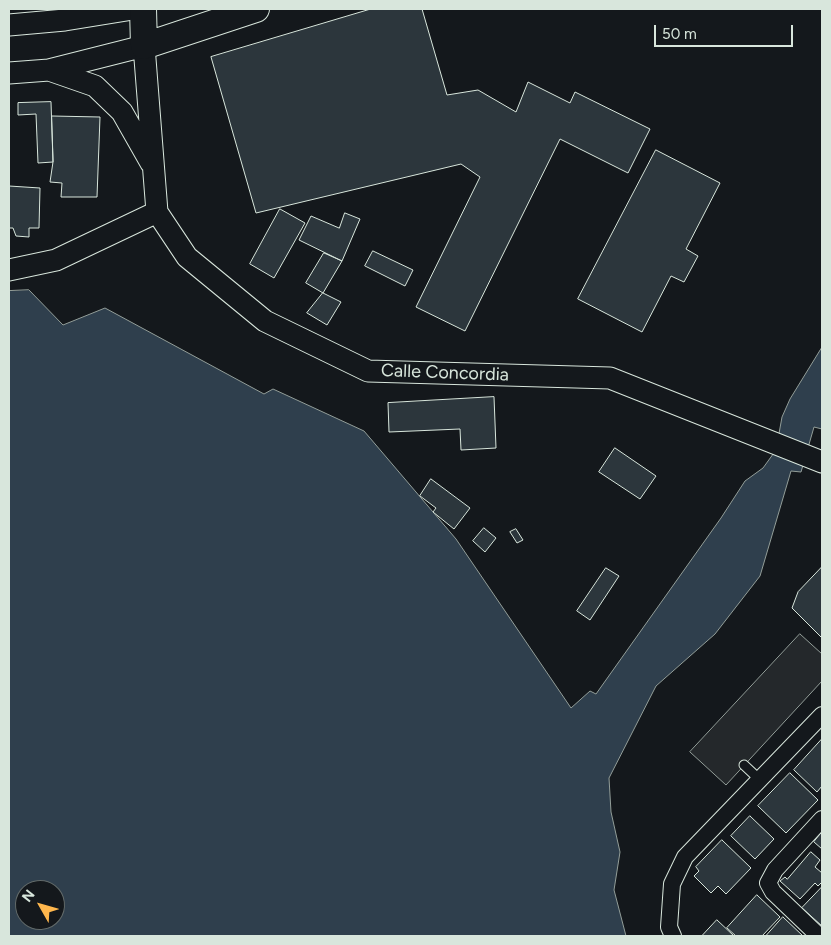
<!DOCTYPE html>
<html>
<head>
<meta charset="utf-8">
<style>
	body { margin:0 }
	#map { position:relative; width:831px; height:945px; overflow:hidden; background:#14181c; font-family:Figtree,sans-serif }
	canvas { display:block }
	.frame { position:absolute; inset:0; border:10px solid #d8e6dc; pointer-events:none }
	.north { position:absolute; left:15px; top:880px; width:50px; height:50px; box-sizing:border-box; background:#14181c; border:1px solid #626a69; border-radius:50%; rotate:308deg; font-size:14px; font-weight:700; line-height:20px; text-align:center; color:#d8e6dc }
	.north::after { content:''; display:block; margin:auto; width:18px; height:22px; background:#ffb74d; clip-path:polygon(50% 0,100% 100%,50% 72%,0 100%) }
	.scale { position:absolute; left:654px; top:25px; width:139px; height:22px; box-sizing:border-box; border:2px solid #d8e6dc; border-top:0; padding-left:6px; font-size:15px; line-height:18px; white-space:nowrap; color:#d8e6dc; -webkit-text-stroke:4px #14181c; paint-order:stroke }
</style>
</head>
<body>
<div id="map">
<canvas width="831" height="945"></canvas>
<div class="frame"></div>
<div class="north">N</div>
<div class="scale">50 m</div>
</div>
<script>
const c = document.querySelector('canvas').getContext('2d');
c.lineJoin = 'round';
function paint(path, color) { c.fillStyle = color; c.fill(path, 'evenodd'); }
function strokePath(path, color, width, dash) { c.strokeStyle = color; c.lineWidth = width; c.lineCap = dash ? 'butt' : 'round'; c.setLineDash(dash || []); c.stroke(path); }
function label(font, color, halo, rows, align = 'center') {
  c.font = font + ' Figtree,sans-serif'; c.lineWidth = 4; c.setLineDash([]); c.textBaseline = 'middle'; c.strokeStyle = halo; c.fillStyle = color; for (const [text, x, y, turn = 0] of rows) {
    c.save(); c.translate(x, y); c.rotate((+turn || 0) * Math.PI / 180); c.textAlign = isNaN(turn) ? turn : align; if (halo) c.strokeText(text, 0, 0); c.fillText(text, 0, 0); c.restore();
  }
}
const parking = new Path2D(`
	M 800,634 L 822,654 L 822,681 L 726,785 L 690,752 Z`);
paint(parking, '#24282b');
strokePath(parking, '#939e99', 1);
const water = new Path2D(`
	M 29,290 L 63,325 L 105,308 L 264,394 L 273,389 L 364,431 L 456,539 L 571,708 L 590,691 L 596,694 L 721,518 L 745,481 L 763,468 L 776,450 L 782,417 L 790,399 L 822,347 L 822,429 L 814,427 L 801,472 L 791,471 L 760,576 L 715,634 L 656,686 L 609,778 L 611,812 L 620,852 L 614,890 L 626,936 L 9,936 L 9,291 ZM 25,890 L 55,890 L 55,920 L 25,920 Z`);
paint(water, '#2f3f4d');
strokePath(water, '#939e99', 1);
const building = new Path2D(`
	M 371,9 L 422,9 L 447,95 L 478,90 L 516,112 L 528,82 L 570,103 L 575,92 L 650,129 L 628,173 L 560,139 L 465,331 L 416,307 L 480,177 L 461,164 L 256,213 L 211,57 Z
	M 51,102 L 53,162 L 38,163 L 36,114 L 18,115 L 18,103 Z
	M 52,116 L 100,117 L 97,197 L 61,197 L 62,183 L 50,182 L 53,162 Z
	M 656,150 L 720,183 L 686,249 L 698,256 L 684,282 L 671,276 L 642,332 L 578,299 Z
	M 9,186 L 40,188 L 39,228 L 29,228 L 29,237 L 16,236 L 13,228 L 9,228 Z
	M 280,209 L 305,223 L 274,278 L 250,264 Z
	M 345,213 L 360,219 L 342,261 L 299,240 L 311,216 L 339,228 Z
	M 373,251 L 413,270 L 405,286 L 365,266 Z
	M 324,253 L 342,261 L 323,293 L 306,283 Z
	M 323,293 L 341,302 L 327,325 L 307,313 Z
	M 494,397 L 496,448 L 461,450 L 460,429 L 389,432 L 388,403 Z
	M 615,448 L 656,476 L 640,499 L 599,472 Z
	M 431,479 L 470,508 L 454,529 L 433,512 L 436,508 L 420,496 Z
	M 484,528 L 496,538 L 485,552 L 473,541 Z
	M 516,529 L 523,540 L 517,543 L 510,532 Z
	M 822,567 L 822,638 L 792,608 L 798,592 Z
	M 606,568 L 619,576 L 590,620 L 577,611 Z
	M 822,739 L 822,786 L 817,792 L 794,770 Z
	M 790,773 L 818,800 L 786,833 L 758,806 Z
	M 750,816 L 774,839 L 755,859 L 731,836 Z
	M 822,832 L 822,849 L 814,842 Z
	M 722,840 L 751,868 L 726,894 L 718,886 L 711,893 L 694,876 L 699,871 L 696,867 Z
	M 811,852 L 820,860 L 815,867 L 822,873 L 822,882 L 818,886 L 815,883 L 800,899 L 780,881 L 785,877 L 787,879 Z
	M 822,887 L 822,926 L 802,908 Z
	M 757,895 L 780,917 L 762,936 L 736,936 L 727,928 Z
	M 783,917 L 803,936 L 766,936 Z
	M 717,920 L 734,936 L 702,936 Z`);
paint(building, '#2c363c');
strokePath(building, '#d8e6dc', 1);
const service = new Path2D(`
	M 744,765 L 760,780`);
const minor = new Path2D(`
	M 673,936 L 669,927 L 672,884 L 685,857 L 822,715
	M 819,936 L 773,892 L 768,883 L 775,870 L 822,819`);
const tertiary = new Path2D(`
	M 9,25 L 65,20 L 133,9
	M 49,70 L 95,86 L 122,112 L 151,163
	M 9,73 L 49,70 L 144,46 L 157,212 L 187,257 L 265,321 L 368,371 L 610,378 L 822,462
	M 9,270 L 56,260 L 157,212`);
const primary = new Path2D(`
	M 143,9 L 144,46 L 256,9`);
strokePath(service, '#d8e6dc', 11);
strokePath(minor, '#d8e6dc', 18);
strokePath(tertiary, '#d8e6dc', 23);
strokePath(primary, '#d8e6dc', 28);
strokePath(service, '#14181c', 9);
strokePath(minor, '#14181c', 16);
strokePath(tertiary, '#14181c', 21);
strokePath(primary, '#14181c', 26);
label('18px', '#d8e6dc', '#14181c', [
	["Calle Concordia",445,373,2]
]);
</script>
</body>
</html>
